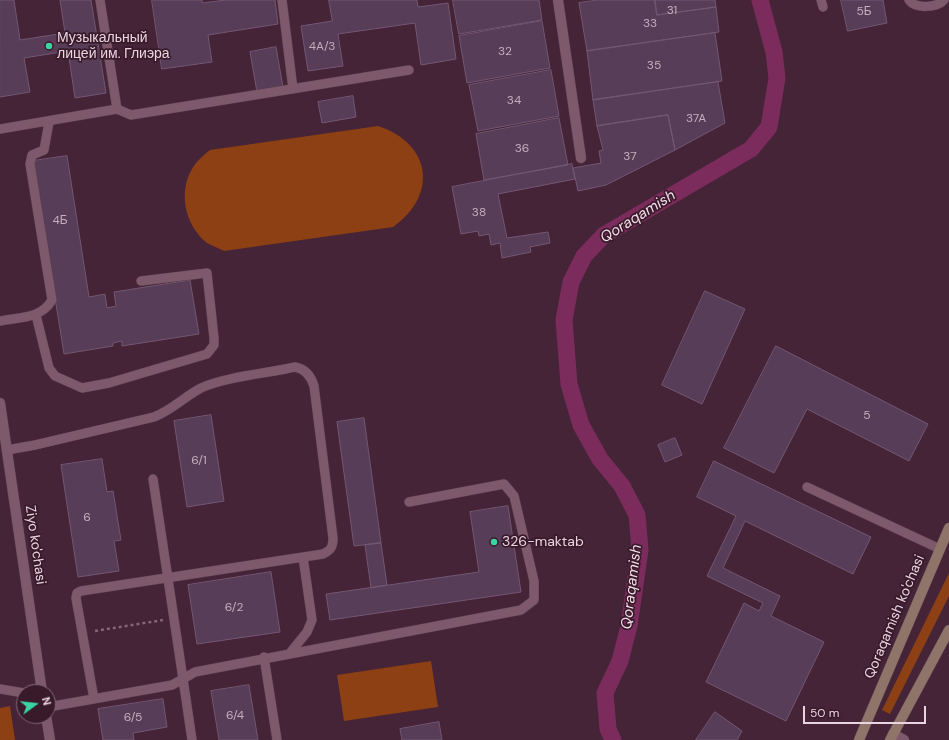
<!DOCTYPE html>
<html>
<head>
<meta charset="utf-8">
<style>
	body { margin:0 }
	#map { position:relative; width:949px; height:740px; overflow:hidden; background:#442436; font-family:"DM Sans",sans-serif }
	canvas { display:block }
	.north { position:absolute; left:16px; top:684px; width:40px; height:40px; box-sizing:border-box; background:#391a2b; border:1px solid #806473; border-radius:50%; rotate:75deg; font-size:11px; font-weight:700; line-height:16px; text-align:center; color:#ead4df }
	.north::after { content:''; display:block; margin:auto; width:14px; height:18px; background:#3cd4a3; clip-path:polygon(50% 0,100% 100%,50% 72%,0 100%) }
	.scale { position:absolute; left:803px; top:706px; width:123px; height:18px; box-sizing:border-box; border:2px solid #ead4df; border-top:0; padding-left:5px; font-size:12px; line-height:14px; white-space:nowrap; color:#ead4df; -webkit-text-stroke:3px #391a2b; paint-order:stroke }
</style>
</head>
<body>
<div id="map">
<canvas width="949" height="740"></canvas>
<div class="north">N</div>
<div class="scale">50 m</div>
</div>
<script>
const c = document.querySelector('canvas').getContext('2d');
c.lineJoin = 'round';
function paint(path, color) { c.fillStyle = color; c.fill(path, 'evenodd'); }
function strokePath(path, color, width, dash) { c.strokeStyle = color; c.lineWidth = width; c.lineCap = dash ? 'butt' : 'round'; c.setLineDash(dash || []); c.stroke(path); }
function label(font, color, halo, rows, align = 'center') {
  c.font = font + ' "DM Sans",sans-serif'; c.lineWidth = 3.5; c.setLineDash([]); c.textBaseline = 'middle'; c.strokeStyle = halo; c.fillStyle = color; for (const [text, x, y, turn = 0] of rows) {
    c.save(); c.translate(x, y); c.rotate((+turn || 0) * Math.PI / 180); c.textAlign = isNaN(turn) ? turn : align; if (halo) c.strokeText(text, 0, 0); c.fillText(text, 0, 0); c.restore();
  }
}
paint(new Path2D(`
	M 378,126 C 431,143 439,195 393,227 L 224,251 C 219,248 212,246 207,243 C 183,224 177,187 196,163 C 200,158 205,154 210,150 Z
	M 949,573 L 949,596 L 890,714 L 882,710 Z
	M 431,661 L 438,707 L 344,721 L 337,675 Z
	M 10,706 L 15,740 L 0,740 L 0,708 Z`), '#8c4014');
strokePath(new Path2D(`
	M 613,740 L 608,729 L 605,693 L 620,661 L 629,626 L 640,550 L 637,515 L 622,486 L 600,459 L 581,425 L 569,384 L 564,320 L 571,282 L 584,256 L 604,235 L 751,149 L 769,127 L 777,78 L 774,52 L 760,0`), '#7c2c5c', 17);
const building = new Path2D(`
	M 0,0 L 14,0 L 20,40 L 65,33 L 60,0 L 91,0 L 106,93 L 75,98 L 68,51 L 24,58 L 30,92 L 0,97 Z
	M 152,0 L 202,0 L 202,3 L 226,0 L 275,0 L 278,24 L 208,35 L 212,62 L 162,69 Z
	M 329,0 L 417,0 L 418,7 L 448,3 L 456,59 L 421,65 L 415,23 L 338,34 L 343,66 L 308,71 L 301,26 L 332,21 Z
	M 453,0 L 539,0 L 542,20 L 459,34 Z
	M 598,0 L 655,0 L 657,15 L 716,7 L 719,32 L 587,51 L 579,3 Z
	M 655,0 L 715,0 L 716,7 L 657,15 Z
	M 841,0 L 883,0 L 887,23 L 848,31 Z
	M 542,21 L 550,68 L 467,83 L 459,36 Z
	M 715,33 L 722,81 L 593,100 L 587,51 Z
	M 276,47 L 283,87 L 257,92 L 250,52 Z
	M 551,70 L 559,116 L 478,131 L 469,85 Z
	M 718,82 L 725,123 L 675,150 L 668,115 L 597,126 L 593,100 Z
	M 353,96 L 356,117 L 322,123 L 318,102 Z
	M 668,115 L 675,150 L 606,185 L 578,191 L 573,168 L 601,163 L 599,151 L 603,150 L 597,126 Z
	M 559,118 L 568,165 L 484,180 L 476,134 Z
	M 67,156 L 89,297 L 105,294 L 107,308 L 116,306 L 114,292 L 190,280 L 199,334 L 122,346 L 122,341 L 113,343 L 113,346 L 64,354 L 33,161 Z
	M 572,164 L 575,179 L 498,194 L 507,238 L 548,232 L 550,243 L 530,247 L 531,252 L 502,258 L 500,243 L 491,245 L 489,234 L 479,236 L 478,231 L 461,234 L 452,187 Z
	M 705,291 L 745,309 L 702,404 L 662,385 Z
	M 776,346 L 928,424 L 909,461 L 807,409 L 774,473 L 724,448 Z
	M 211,415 L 224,501 L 187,507 L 174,421 Z
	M 364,418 L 381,543 L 354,546 L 337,422 Z
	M 675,438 L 682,455 L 665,462 L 658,445 Z
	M 102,459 L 107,492 L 113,491 L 121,540 L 114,541 L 119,571 L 78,577 L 61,465 Z
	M 714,461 L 871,537 L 853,574 L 745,521 L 723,568 L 780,596 L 771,616 L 824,642 L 786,721 L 706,682 L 744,603 L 759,611 L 763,603 L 707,576 L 736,516 L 697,497 Z
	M 508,506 L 521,592 L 330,620 L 326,594 L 479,572 L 470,512 Z
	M 381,543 L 387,585 L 371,588 L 365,545 Z
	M 271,572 L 280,632 L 197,644 L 188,585 Z
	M 249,685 L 258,740 L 219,740 L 211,691 Z
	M 163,699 L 167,727 L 133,733 L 134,740 L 103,740 L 98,709 Z
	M 715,712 L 742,731 L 737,740 L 696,740 Z
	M 439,722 L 442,740 L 402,740 L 400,729 Z`);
paint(building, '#573d57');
strokePath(building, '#735773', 1);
const service = new Path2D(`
	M 282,0 L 293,89
	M 821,0 L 823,7
	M 909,0 C 915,9 937,8 944,0
	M 117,109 L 131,115 L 409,70
	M 0,129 L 117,109 L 100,0
	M 36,315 L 49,368 L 55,376 L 82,388 L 109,383 L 207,354 L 214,345 L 214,338 L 207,273 L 141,281
	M 0,321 C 20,317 41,319 52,300 L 30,164 L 32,155 L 44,150 L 49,122
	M 7,450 L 35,445 L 154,417 C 172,410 184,397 201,388 C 225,377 269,373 295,367 C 306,369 311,376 314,386 L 333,538 C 333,547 331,550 323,554 L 81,591 L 77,593 L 76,598 L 94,699
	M 807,487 L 940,549
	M 290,653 L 307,632 L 312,620 L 303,557
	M 264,657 L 277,740
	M 0,689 L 24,693
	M 48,707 L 172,685 L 183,679 L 153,479
	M 192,740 L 183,679 L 195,672 L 521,610 L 534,600 L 534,581 L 514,496 L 504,484 L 409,502`);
const minor = new Path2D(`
	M 558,0 L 581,158
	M 0,403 L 42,692
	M 46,716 L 50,740
	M 893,734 L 904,740`);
const secondary = new Path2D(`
	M 859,740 L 949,528
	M 890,740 L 949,630`);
strokePath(service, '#5b404f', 10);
strokePath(minor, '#5b404f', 11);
strokePath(secondary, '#5b404f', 11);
strokePath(new Path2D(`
	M 95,631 L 163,620`), '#836776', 2.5, [3, 3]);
strokePath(service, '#7e596c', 9);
strokePath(minor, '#7e596c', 10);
strokePath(secondary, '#8f746a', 10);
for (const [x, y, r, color] of [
	[49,46,4,"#3cd4a3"],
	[494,542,4,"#3cd4a3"]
]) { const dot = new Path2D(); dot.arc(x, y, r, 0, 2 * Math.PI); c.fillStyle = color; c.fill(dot); strokePath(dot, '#391a2b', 1.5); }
label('12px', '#c5aebd', null, [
	["31",672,11],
	["5Б",864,12],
	["33",650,24],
	["4A/3",322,47],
	["32",505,52],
	["35",654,66],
	["34",514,101],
	["37A",696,119],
	["36",522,149],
	["37",630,157],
	["38",479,213],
	["4Б",60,221],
	["5",867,416],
	["6/1",199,461],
	["6",87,518],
	["6/2",234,608],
	["6/4",235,716],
	["6/5",133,718]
]);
label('14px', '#ead4df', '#391a2b', [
	["Музыкальный",57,38],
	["лицей им. Глиэра",57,54],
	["326-maktab",502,542]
], 'left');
label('14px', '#ead4df', '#391a2b', [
	["Ziyo ko'chasi",35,545,82],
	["Qoraqamish ko'chasi",895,617,-67]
]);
label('italic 15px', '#f3dbe7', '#391a2b', [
	["Qoraqamish",638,217,-32],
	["Qoraqamish",632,587,-83]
]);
</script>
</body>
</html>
